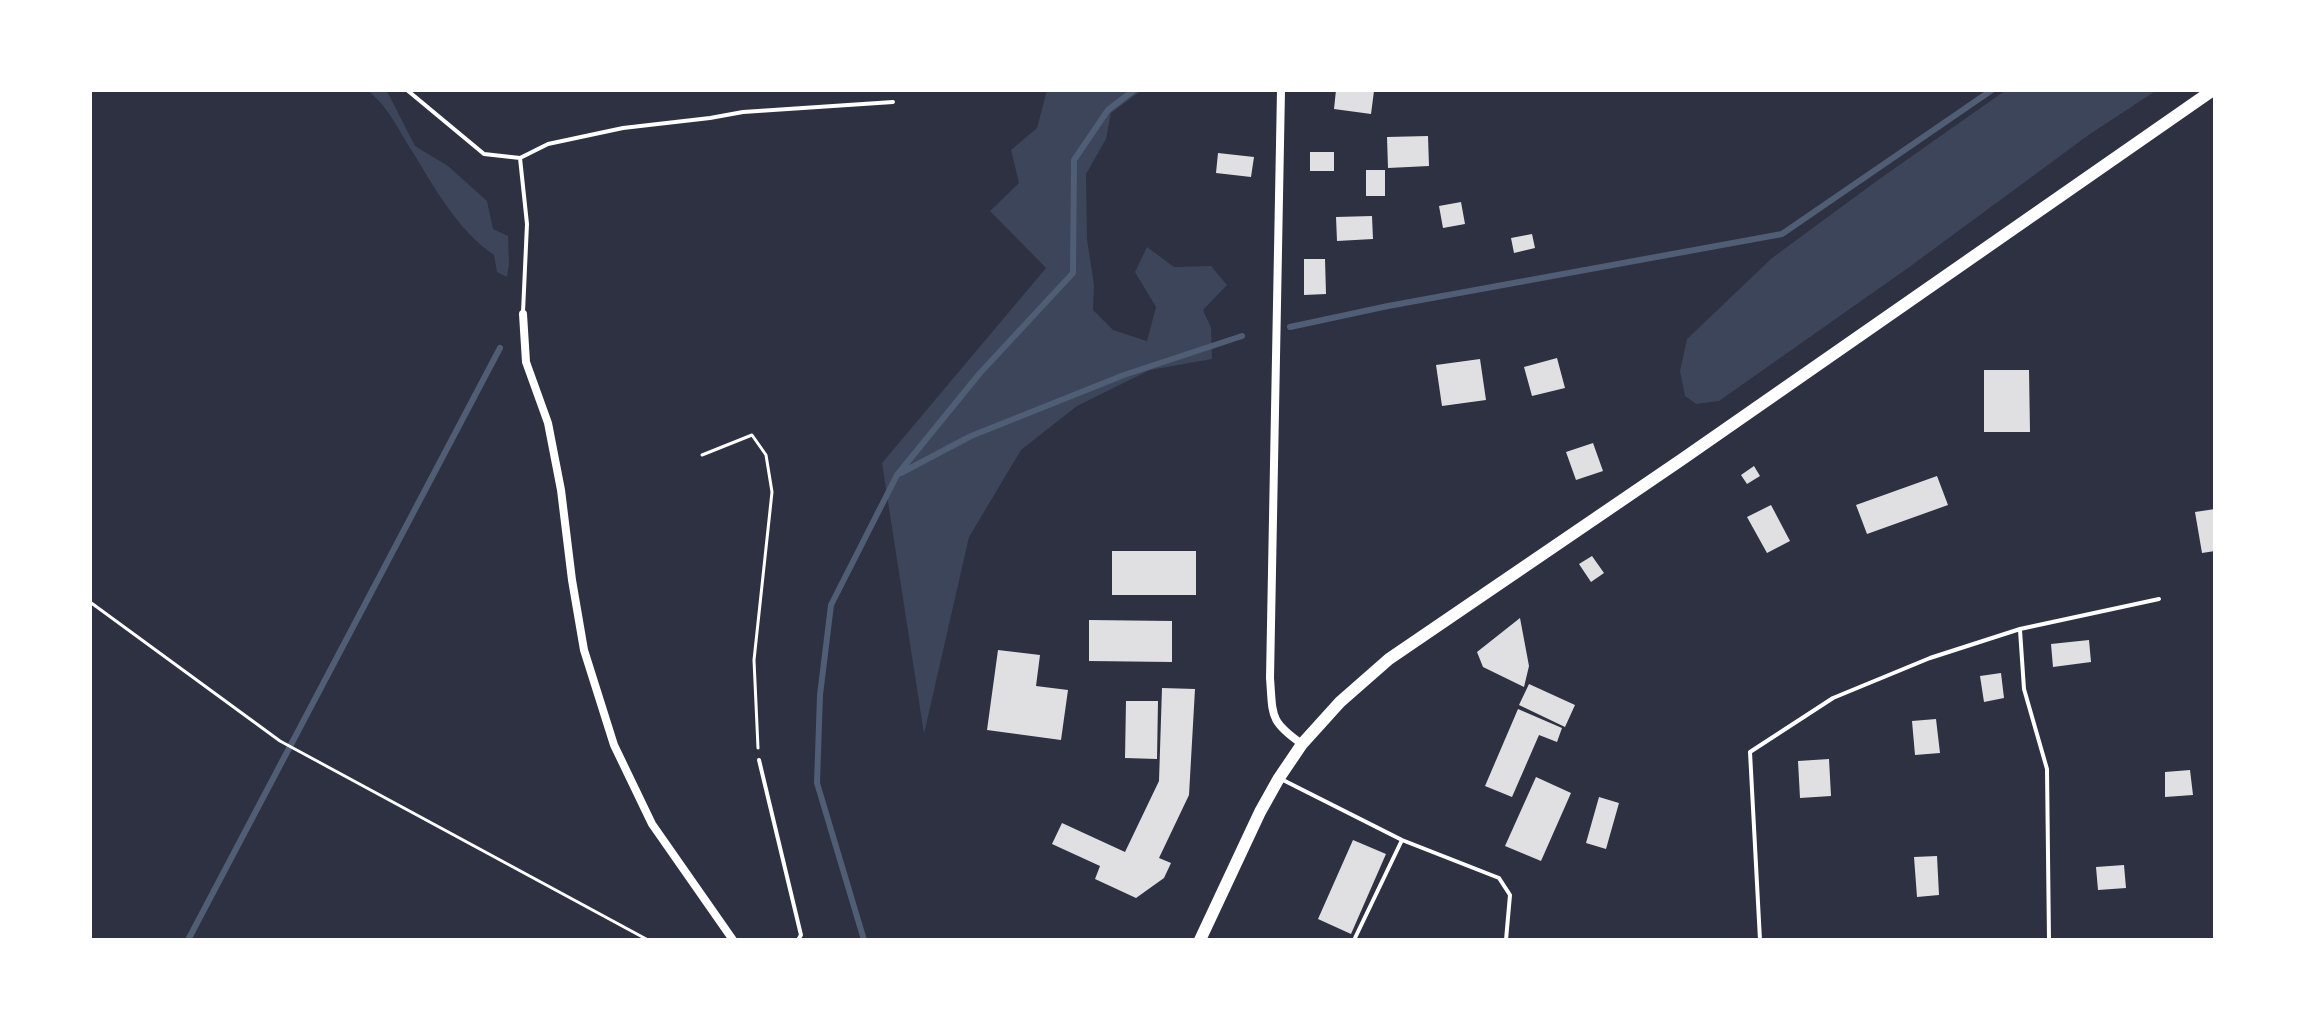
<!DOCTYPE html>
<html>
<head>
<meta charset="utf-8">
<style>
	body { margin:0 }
	#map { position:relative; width:2305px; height:1030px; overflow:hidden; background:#2d3142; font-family:Mulish,sans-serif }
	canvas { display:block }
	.frame { position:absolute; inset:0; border:92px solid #fff; pointer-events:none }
</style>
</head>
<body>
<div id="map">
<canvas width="2305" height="1030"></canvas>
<div class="frame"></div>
</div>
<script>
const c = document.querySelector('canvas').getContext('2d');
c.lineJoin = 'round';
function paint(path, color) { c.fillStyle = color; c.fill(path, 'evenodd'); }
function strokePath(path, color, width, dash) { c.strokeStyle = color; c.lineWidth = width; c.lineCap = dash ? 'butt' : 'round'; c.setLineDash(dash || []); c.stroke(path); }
paint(new Path2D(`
	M 367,90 L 384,90 L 388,93 L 415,146 L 448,166 L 487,201 L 493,229 L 508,236 L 509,264 L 507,277 L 497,272 L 494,255 C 458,231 434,187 412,151 C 397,128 389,107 367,90 Z
	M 1047,90 L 1142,90 L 1111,113 L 1106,139 L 1086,174 L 1087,239 L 1094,285 L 1093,310 L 1113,330 L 1147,341 L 1156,307 L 1135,272 L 1147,247 L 1174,267 L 1211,266 L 1227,285 L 1203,310 L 1211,328 L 1212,359 L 1150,370 L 1077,406 L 1021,450 L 969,537 L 924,734 L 882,463 L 1046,268 L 990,211 L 1019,183 L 1011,150 L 1037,128 Z
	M 2006,90 L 2157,90 L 2090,134 L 1908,268 L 1719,401 L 1696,404 L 1685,396 L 1680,371 L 1687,339 L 1772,258 L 1878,180 Z`), '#3c4559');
strokePath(new Path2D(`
	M 1290,327 L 1388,306 L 1782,234 L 1992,90
	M 901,473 L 971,436 L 1124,375 L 1242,336
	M 188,940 L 500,348
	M 864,940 L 817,783 L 820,695 L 831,605 L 897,475 L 980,373 L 1073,273 L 1074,160 L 1108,110 L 1134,90`), '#4f5d75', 6);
paint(new Path2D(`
	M 1336,90 L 1374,91 L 1371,114 L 1334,109 Z
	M 1428,136 L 1429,166 L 1388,168 L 1387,137 Z
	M 1310,152 L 1334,152 L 1334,171 L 1310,171 Z
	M 1218,153 L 1254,157 L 1251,177 L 1216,173 Z
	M 1366,170 L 1385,170 L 1385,196 L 1366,196 Z
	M 1461,202 L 1465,224 L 1443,228 L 1439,206 Z
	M 1372,216 L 1373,239 L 1337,241 L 1336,217 Z
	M 1532,234 L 1535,248 L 1514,253 L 1511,238 Z
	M 1304,259 L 1325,259 L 1326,294 L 1304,295 Z
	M 1557,358 L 1565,388 L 1532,396 L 1524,367 Z
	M 1480,359 L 1486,400 L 1442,406 L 1436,365 Z
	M 1984,370 L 2029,370 L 2030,432 L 1984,432 Z
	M 1593,443 L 1603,471 L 1576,480 L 1566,452 Z
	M 1754,466 L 1760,476 L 1747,484 L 1741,475 Z
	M 1937,476 L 1948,505 L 1867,534 L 1856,505 Z
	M 1771,505 L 1790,541 L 1767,553 L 1747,517 Z
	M 2215,509 L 2215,551 L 2202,553 L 2195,512 Z
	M 1112,551 L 1196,551 L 1196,595 L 1112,595 Z
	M 1592,556 L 1604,573 L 1591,582 L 1579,564 Z
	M 1520,618 L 1529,666 L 1524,687 L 1483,667 L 1477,652 Z
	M 1089,620 L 1172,621 L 1172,662 L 1089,661 Z
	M 2089,640 L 2091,662 L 2053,667 L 2051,644 Z
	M 998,650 L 1040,655 L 1036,686 L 1068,690 L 1061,740 L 987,730 Z
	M 2001,673 L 2004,698 L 1984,702 L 1980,676 Z
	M 1529,684 L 1575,705 L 1565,727 L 1519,705 Z
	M 1162,688 L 1195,689 L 1189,795 L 1159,858 L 1171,863 L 1164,878 L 1136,898 L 1095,879 L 1100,866 L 1052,844 L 1062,823 L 1125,852 L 1159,781 Z
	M 1126,701 L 1158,701 L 1157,759 L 1125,758 Z
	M 1518,709 L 1562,728 L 1557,742 L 1539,735 L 1512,797 L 1485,786 Z
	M 1936,719 L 1940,753 L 1915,755 L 1912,721 Z
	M 1829,759 L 1831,796 L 1800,798 L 1798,761 Z
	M 2190,770 L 2193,795 L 2165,797 L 2165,772 Z
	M 1536,777 L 1571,793 L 1541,861 L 1505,846 Z
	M 1599,797 L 1619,803 L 1606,849 L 1586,843 Z
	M 1353,840 L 1386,854 L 1351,934 L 1318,919 Z
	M 1937,856 L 1939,895 L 1917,897 L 1914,857 Z
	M 2124,865 L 2126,888 L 2098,890 L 2096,867 Z`), '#e0e0e3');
strokePath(new Path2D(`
	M 702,455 L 752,435 L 766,455 L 772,492 L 754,660 L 758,748
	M 90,602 L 280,741 L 648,940`), '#fff', 3);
strokePath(new Path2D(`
	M 407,90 L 484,154 L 520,158 L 527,224 L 523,312
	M 520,158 L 548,144 L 623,128 L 710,118 L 743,112 L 893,102
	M 2020,630 L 2024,689 L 2047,769 L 2049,940
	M 759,760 L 801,935 L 798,940
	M 1281,779 L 1402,840 L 1499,878 L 1510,895 L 1506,940
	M 1355,938 L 1402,840
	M 1760,940 L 1750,752 L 1833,698 L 1930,658 L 2020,629 L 2159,599`), '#fff', 4);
strokePath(new Path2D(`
	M 1281,90 L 1270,678 C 1273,716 1269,721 1302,744
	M 523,314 L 526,362 L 548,423 L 561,490 L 572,580 L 584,650 L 614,745 L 652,824 L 733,940`), '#fff', 8);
strokePath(new Path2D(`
	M 1200,940 L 1260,812 L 1279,778 L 1302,744 L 1340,702 L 1389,659 L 1681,460 L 2213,90`), '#fff', 12);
</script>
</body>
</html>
